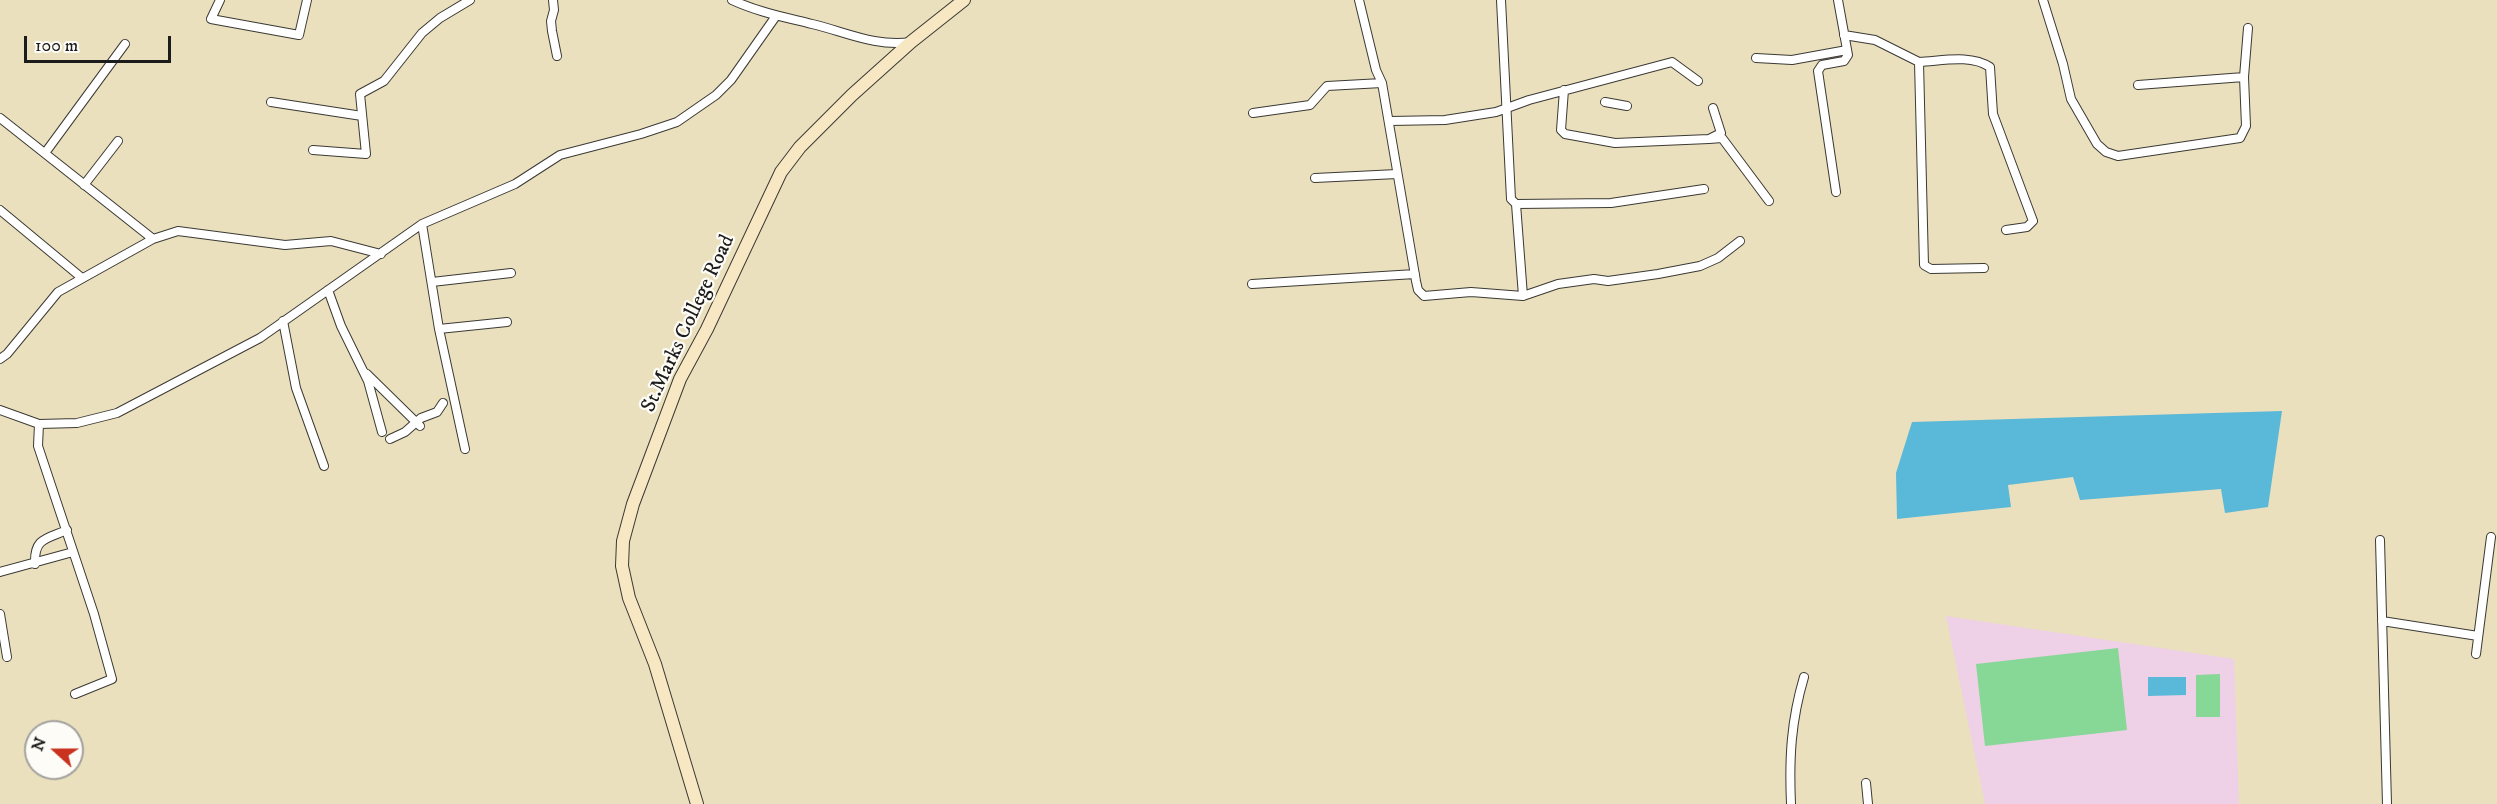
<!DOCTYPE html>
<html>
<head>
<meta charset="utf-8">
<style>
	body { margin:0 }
	#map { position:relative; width:2497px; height:804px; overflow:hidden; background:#eae0bd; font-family:"IM FELL DW Pica",serif }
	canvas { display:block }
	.north { position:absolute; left:24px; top:720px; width:60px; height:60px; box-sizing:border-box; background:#fdfcf7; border:2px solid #a3a29f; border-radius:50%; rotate:291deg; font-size:16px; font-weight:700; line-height:24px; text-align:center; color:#1c1c1c }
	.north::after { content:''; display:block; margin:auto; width:21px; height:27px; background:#c8321e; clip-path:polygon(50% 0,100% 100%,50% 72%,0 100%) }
	.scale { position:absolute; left:24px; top:36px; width:147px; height:27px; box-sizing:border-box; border:3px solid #1c1c1c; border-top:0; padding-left:8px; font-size:18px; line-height:21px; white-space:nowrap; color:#1c1c1c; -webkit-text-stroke:4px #fdfcf7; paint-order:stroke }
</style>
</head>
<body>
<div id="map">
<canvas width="2497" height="804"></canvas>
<div class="north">N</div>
<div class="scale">100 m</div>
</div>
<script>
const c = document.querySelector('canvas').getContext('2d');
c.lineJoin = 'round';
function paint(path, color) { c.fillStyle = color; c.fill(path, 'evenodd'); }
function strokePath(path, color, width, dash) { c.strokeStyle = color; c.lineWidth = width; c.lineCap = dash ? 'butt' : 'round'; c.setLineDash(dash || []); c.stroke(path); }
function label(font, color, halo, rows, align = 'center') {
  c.font = font + ' "IM FELL DW Pica",serif'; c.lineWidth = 4.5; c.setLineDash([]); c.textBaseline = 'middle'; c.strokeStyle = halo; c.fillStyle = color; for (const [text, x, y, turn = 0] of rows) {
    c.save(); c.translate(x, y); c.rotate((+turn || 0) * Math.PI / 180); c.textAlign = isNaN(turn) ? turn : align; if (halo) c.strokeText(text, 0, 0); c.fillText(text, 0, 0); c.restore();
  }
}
paint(new Path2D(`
	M 1946,616 L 2234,659 L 2239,804 L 1985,804 Z`), '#eed0e7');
paint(new Path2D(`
	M 2118,648 L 2127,730 L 1985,746 L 1976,664 Z
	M 2220,674 L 2220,717 L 2196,717 L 2196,675 Z`), '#87d797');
paint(new Path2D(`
	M 2282,411 L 2268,507 L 2225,513 L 2221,489 L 2080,500 L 2073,477 L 2008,485 L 2011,507 L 1897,519 L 1896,473 L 1912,422 Z
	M 2148,677 L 2186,677 L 2186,695 L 2148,696 Z`), '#5ab8d8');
const minor = new Path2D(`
	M 220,0 L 211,19 L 299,35 L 307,0
	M 553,0 L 554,10 L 551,21 L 552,31 L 557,56
	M 732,0 C 758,12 784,17 812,24 C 846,32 875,47 911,42
	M 1359,0 L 1376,70 L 1382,83 L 1416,281 L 1418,290 L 1424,296 L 1471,292 L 1523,296 L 1558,284 L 1594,279 L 1608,281 L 1658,274 L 1700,266 L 1718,258 L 1740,241
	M 1501,0 L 1511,199 L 1516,204 L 1611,203 L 1704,189
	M 2043,0 L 2063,64 L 2071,99 L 2097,144 L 2106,152 L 2118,156 L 2240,138 L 2246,126 L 2244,77 L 2248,28
	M 1844,35 L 1875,40 L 1919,62 L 1924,265 L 1931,269 L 1984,268
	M 1756,58 L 1792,60 L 1847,50
	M 1919,62 C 1942,61 1970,54 1990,67 L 1993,114 L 2033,221 L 2027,227 L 2006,230
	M 2138,85 L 2244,77
	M 1564,90 L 1561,130 L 1565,134 L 1615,143 L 1709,139
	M 271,102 L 362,116
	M 1605,102 L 1627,106
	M 1713,108 L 1721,133 L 1709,139 L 1722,138 L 1769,201
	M 1253,113 L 1310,105 L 1327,86 L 1382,83
	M 0,118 L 153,239
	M 1390,121 L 1445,120 L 1496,112 L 1529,100 L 1672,62 L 1698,81
	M 313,150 L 366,154 L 360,94 L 384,81 L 422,33 L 440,18 L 470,0
	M 45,153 L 125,44
	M 1315,178 L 1397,174
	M 84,185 L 118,141
	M 1836,192 L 1818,71 L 1822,65 L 1844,61 L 1848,55 L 1838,0
	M 1516,204 L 1523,296
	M 0,210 L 82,278
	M 422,224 L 439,329 L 465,449
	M 432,282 L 511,273
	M 1252,284 L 1415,274
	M 328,290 L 341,326 L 368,381 L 382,432
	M 283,321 L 296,388 L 324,466
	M 439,329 L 507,322
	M 0,359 L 7,354 L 58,292 L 153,239 L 178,231 L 285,245 L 331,241 L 381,254
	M 367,374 L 420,426
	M 0,410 L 39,424 L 77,423 L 117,413 L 260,338 L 422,224 L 515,184 L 560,155 L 641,134 L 677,122 L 716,95 L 731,80 L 776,16
	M 39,424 L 38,446 L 94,614 L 112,679 L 75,694
	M 390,439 L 405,432 L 421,418 L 437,412 L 443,403
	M 2380,540 L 2387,804
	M 35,564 C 34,538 46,539 67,530
	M 0,572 L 73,552
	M 0,614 L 7,657
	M 2382,621 L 2478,636
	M 2476,654 L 2491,537
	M 1866,783 L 1868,804
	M 1791,804 C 1789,758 1791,721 1804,677`);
const secondary = new Path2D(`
	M 697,804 L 655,664 L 629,598 L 622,566 L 623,541 L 633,504 L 680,379 L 707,329 L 781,172 L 800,147 L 852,95 L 911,42 L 964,0`);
strokePath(minor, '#3b3934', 10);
strokePath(secondary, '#3b3934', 14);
strokePath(minor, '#fff', 8);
strokePath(secondary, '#f7e8c3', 12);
label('21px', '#1c1c1c', '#fdfcf7', [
	["St.Marks College Road",689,324,-65]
]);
</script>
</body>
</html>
